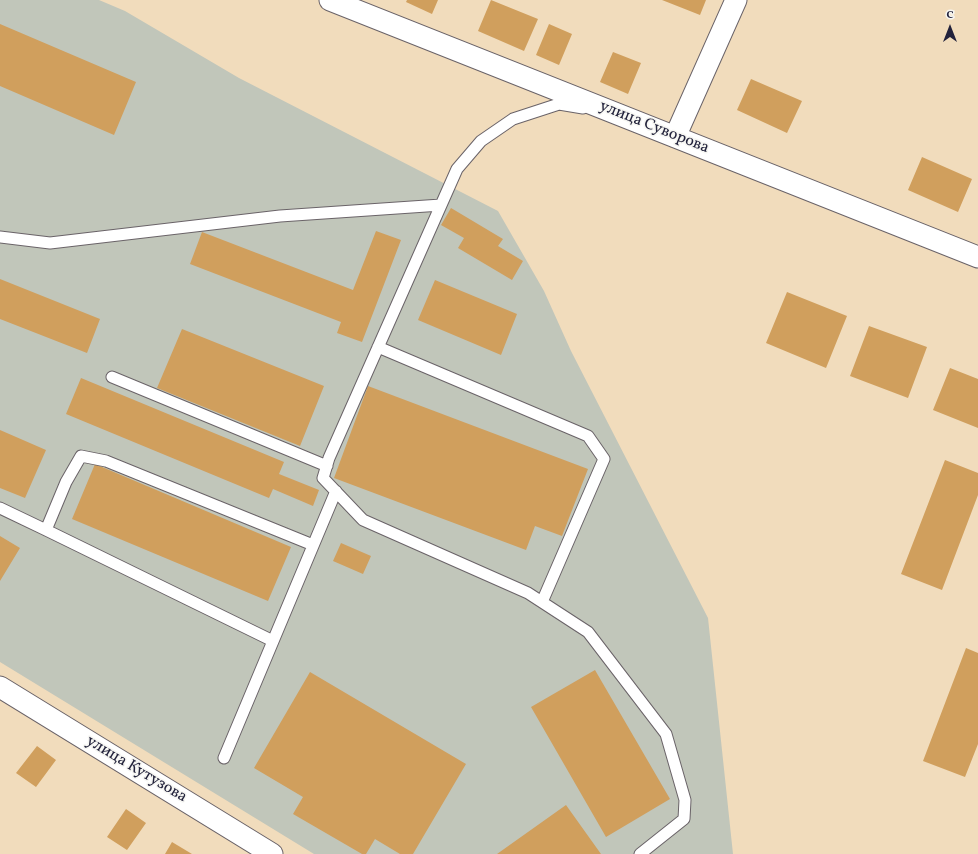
<!DOCTYPE html>
<html>
<head>
<meta charset="utf-8">
<style>
	body { margin:0 }
	#map { position:relative; width:978px; height:854px; overflow:hidden; background:#f1dcbc; font-family:Vollkorn,serif }
	canvas { display:block }
	.north { position:absolute; left:930px; top:8px; width:40px; height:40px; -webkit-text-stroke:3px #f6f6f2; paint-order:stroke; rotate:0deg; font-size:11px; font-weight:700; line-height:16px; text-align:center; color:#22223b }
	.north::after { content:''; display:block; margin:auto; width:14px; height:18px; background:#22223b; clip-path:polygon(50% 0,100% 100%,50% 72%,0 100%) }
</style>
</head>
<body>
<div id="map">
<canvas width="978" height="854"></canvas>
<div class="north">С</div>
</div>
<script>
const c = document.querySelector('canvas').getContext('2d');
c.lineJoin = 'round';
function paint(path, color) { c.fillStyle = color; c.fill(path, 'evenodd'); }
function strokePath(path, color, width, dash) { c.strokeStyle = color; c.lineWidth = width; c.lineCap = dash ? 'butt' : 'round'; c.setLineDash(dash || []); c.stroke(path); }
function label(font, color, halo, rows, align = 'center') {
  c.font = font + ' Vollkorn,serif'; c.lineWidth = 3; c.setLineDash([]); c.textBaseline = 'middle'; c.strokeStyle = halo; c.fillStyle = color; for (const [text, x, y, turn = 0] of rows) {
    c.save(); c.translate(x, y); c.rotate((+turn || 0) * Math.PI / 180); c.textAlign = isNaN(turn) ? turn : align; if (halo) c.strokeText(text, 0, 0); c.fillText(text, 0, 0); c.restore();
  }
}
paint(new Path2D(`
	M 0,0 L 99,0 L 125,11 L 239,78 L 498,211 L 544,291 L 571,351 L 708,618 L 733,854 L 314,854 L 0,662 Z`), '#c1c6ba');
paint(new Path2D(`
	M 407,0 L 438,0 L 432,14 L 406,2 Z
	M 491,0 L 538,19 L 524,51 L 478,31 Z
	M 662,0 L 706,0 L 700,15 Z
	M 0,24 L 136,82 L 114,135 L 0,86 Z
	M 549,24 L 572,34 L 559,65 L 536,55 Z
	M 613,52 L 641,63 L 628,94 L 600,82 Z
	M 751,79 L 802,101 L 787,133 L 737,110 Z
	M 922,157 L 972,179 L 958,212 L 908,190 Z
	M 451,208 L 503,239 L 498,246 L 523,261 L 512,280 L 458,248 L 464,238 L 441,225 Z
	M 376,231 L 401,240 L 362,342 L 337,333 L 341,322 L 190,264 L 202,232 L 353,290 Z
	M 0,279 L 100,319 L 87,353 L 0,319 Z
	M 435,280 L 517,314 L 501,355 L 418,320 Z
	M 787,292 L 847,316 L 826,368 L 766,343 Z
	M 869,326 L 927,347 L 908,398 L 850,376 Z
	M 182,329 L 324,386 L 300,446 L 157,388 Z
	M 950,368 L 978,379 L 978,428 L 933,410 Z
	M 81,378 L 284,462 L 279,474 L 319,490 L 313,506 L 273,489 L 269,498 L 66,414 Z
	M 368,386 L 588,469 L 562,536 L 535,526 L 526,550 L 334,478 Z
	M 0,430 L 46,450 L 25,498 L 0,488 Z
	M 945,460 L 978,473 L 978,495 L 942,590 L 901,574 Z
	M 95,464 L 291,547 L 268,601 L 72,519 Z
	M 0,536 L 20,548 L 0,581 Z
	M 341,543 L 371,556 L 363,574 L 333,561 Z
	M 966,648 L 978,653 L 978,744 L 965,777 L 923,761 Z
	M 595,670 L 670,799 L 606,837 L 531,707 Z
	M 310,672 L 466,764 L 413,854 L 400,854 L 375,839 L 366,854 L 362,854 L 293,814 L 303,797 L 254,768 Z
	M 37,746 L 56,760 L 36,787 L 16,773 Z
	M 566,805 L 601,854 L 497,854 Z
	M 126,809 L 146,823 L 127,850 L 107,837 Z
	M 172,842 L 192,854 L 165,854 Z`), '#d09f5d');
const service = new Path2D(`
	M 583,108 L 559,104 L 513,119 L 481,141 L 457,169 L 329,458 L 323,478 L 363,520 L 528,593 L 588,632 L 666,734 L 685,800 L 684,819 L 640,854
	M 0,237 L 50,243 L 280,216 L 441,205
	M 378,347 L 588,436 L 604,459 L 542,602
	M 112,377 L 327,466
	M 0,508 L 46,530 L 273,641
	M 46,530 L 66,482 L 81,456 L 106,461 L 313,545
	M 224,758 L 336,491`);
const minor = new Path2D(`
	M 330,0 L 978,257
	M 675,137 L 736,0
	M 0,687 L 272,854`);
strokePath(service, '#6a6368', 13);
strokePath(minor, '#6a6368', 23);
strokePath(service, '#fff', 11);
strokePath(minor, '#fff', 21);
label('16px', '#22223b', '#f6f6f2', [
	["улица Суворова",654,128,22],
	["улица Кутузова",136,770,31]
]);
</script>
</body>
</html>
